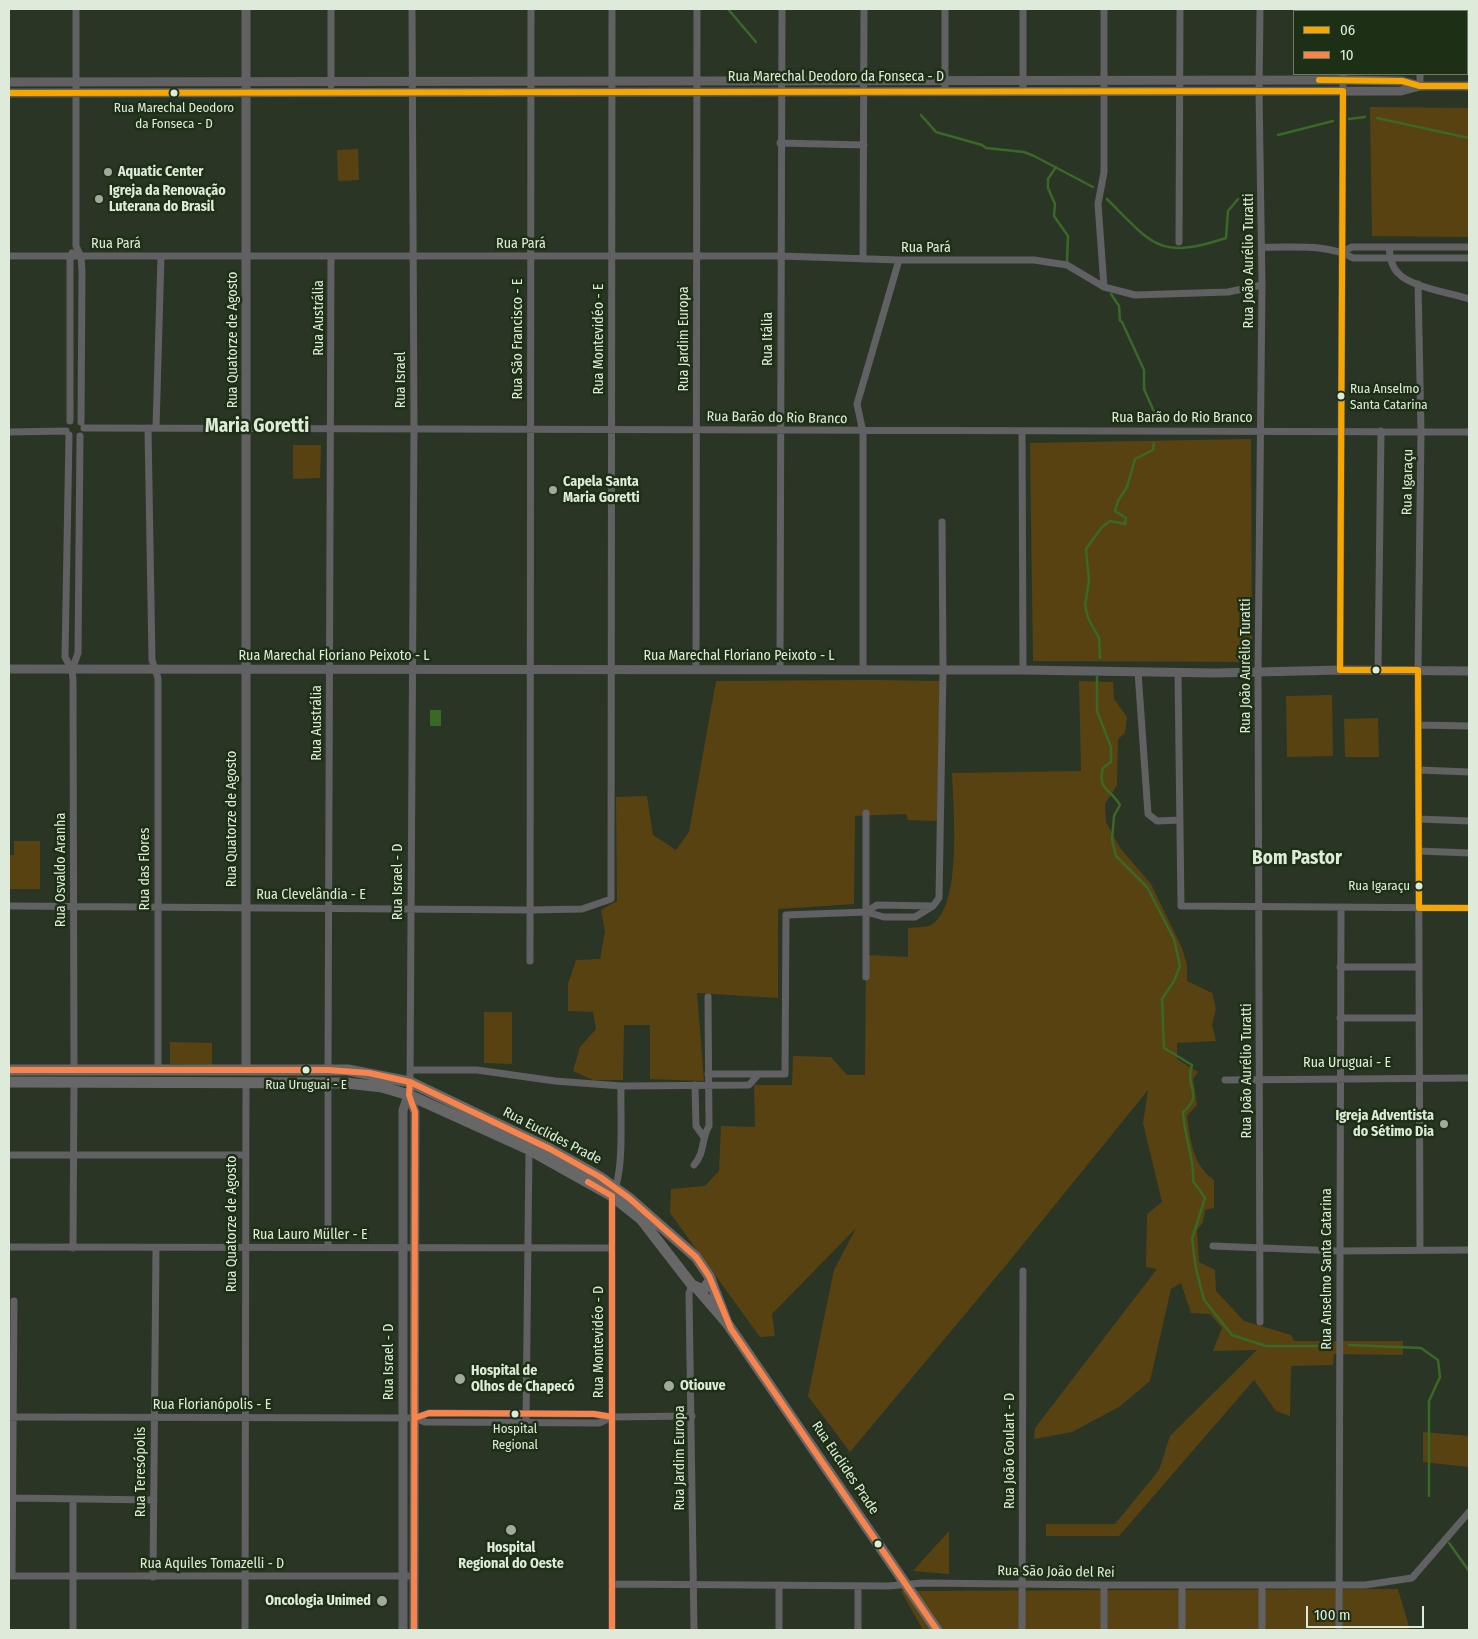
<!DOCTYPE html>
<html>
<head>
<meta charset="utf-8">
<style>
	body { margin:0 }
	#map { position:relative; width:1478px; height:1639px; overflow:hidden; background:#2a3526; font-family:"Fira Sans Condensed",sans-serif }
	canvas { display:block }
	.frame { position:absolute; inset:0; border:10px solid #dfebda; pointer-events:none }
	.legend { position:absolute; left:1293px; top:10px; width:175px; height:65px; box-sizing:border-box; background:#1d3016; border:1px solid #6b7b64; margin:0; padding:6px 9px; list-style:none; font-size:15px; color:#dfebda }
	.legend li { display:flex; align-items:center; gap:10px; height:25px }
	.legend b { width:25px; border:1px solid #6b7b64 }
	.scale { position:absolute; left:1306px; top:1606px; width:118px; height:22px; box-sizing:border-box; border:2px solid #dfebda; border-top:0; padding-left:6px; font-size:15px; line-height:18px; white-space:nowrap; color:#dfebda; -webkit-text-stroke:4px #1d3016; paint-order:stroke }
</style>
</head>
<body>
<div id="map">
<canvas width="1478" height="1639"></canvas>
<div class="frame"></div>
<ul class="legend">
<li><b style="height:6px;background:#f7a600"></b>06</li>
<li><b style="height:6px;background:#f8844c"></b>10</li>
</ul>
<div class="scale">100 m</div>
</div>
<script>
const c = document.querySelector('canvas').getContext('2d');
c.lineJoin = 'round';
function paint(path, color) { c.fillStyle = color; c.fill(path, 'evenodd'); }
function strokePath(path, color, width, dash) { c.strokeStyle = color; c.lineWidth = width; c.lineCap = dash ? 'butt' : 'round'; c.setLineDash(dash || []); c.stroke(path); }
function label(font, color, halo, rows, align = 'center') {
  c.font = font + ' "Fira Sans Condensed",sans-serif'; c.lineWidth = 5; c.setLineDash([]); c.textBaseline = 'middle'; c.strokeStyle = halo; c.fillStyle = color; for (const [text, x, y, turn = 0] of rows) {
    c.save(); c.translate(x, y); c.rotate((+turn || 0) * Math.PI / 180); c.textAlign = isNaN(turn) ? turn : align; if (halo) c.strokeText(text, 0, 0); c.fillText(text, 0, 0); c.restore();
  }
}
paint(new Path2D(`
	M 1370,107 L 1469,108 L 1469,237 L 1372,236 Z
	M 358,149 L 359,180 L 338,181 L 337,150 Z
	M 1251,439 L 1252,662 L 1033,661 L 1030,443 Z
	M 293,445 L 321,445 L 320,478 L 293,479 Z
	M 871,680 L 940,681 L 937,821 L 908,820 L 906,814 L 855,816 L 854,904 L 778,909 L 778,998 L 697,993 L 704,1081 L 650,1079 L 650,1025 L 624,1025 L 623,1080 L 593,1080 L 573,1071 L 580,1047 L 596,1029 L 593,1012 L 568,1011 L 568,984 L 576,960 L 600,959 L 605,932 L 601,910 L 617,901 L 616,797 L 647,796 L 653,835 L 676,850 L 689,832 L 716,681 Z
	M 1079,681 L 1113,682 L 1114,699 L 1127,717 L 1125,733 L 1118,739 L 1117,785 L 1105,804 L 1106,822 L 1120,848 L 1151,884 L 1182,948 L 1187,965 L 1187,981 L 1212,993 L 1216,1008 L 1212,1025 L 1216,1041 L 1177,1043 L 1177,1059 L 1198,1072 L 1193,1079 L 1197,1105 L 1187,1116 C 1190,1139 1193,1166 1214,1180 L 1214,1208 L 1205,1210 L 1203,1222 L 1197,1230 L 1199,1262 L 1215,1270 L 1216,1291 L 1244,1321 L 1291,1335 L 1294,1341 L 1403,1341 L 1403,1355 L 1334,1354 L 1333,1365 L 1291,1366 L 1290,1416 L 1276,1411 L 1254,1380 L 1119,1536 L 1046,1536 L 1046,1524 L 1115,1524 L 1159,1470 L 1170,1436 L 1257,1350 L 1213,1351 L 1222,1328 L 1210,1314 L 1191,1313 L 1181,1283 L 1171,1289 L 1150,1381 L 1119,1407 L 1072,1432 L 1034,1439 L 1035,1428 L 1157,1269 L 1146,1267 L 1147,1214 L 1162,1202 L 1143,1123 L 1148,1090 L 1007,1264 L 850,1452 L 808,1396 L 834,1270 L 856,1228 L 772,1314 L 775,1336 L 760,1337 L 670,1213 L 671,1189 L 705,1186 L 719,1171 L 721,1126 L 755,1127 L 754,1085 L 792,1085 L 793,1056 L 831,1057 L 847,1075 L 865,1075 L 866,955 L 908,957 L 908,928 C 914,927 925,928 931,925 C 963,907 953,806 952,773 L 1081,771 Z
	M 1332,695 L 1333,756 L 1287,757 L 1286,696 Z
	M 1378,718 L 1379,757 L 1345,757 L 1344,719 Z
	M 14,841 L 40,841 L 40,889 L 9,889 L 9,855 L 14,855 Z
	M 484,1012 L 512,1012 L 512,1064 L 484,1063 Z
	M 170,1042 L 212,1043 L 212,1065 L 170,1064 Z
	M 1423,1432 L 1469,1436 L 1469,1467 L 1423,1462 Z
	M 949,1531 L 949,1574 L 913,1571 Z
	M 1398,1589 L 1410,1630 L 923,1630 L 901,1591 Z`), '#594212');
paint(new Path2D(`
	M 430,710 L 441,710 L 441,726 L 430,726 Z`), '#396926');
strokePath(new Path2D(`
	M 728,9 L 756,42
	M 921,115 L 936,132 L 982,145 L 986,148 L 1024,152 L 1034,156 L 1093,187
	M 1377,118 L 1469,138
	M 1349,119 L 1365,117
	M 1278,135 L 1333,121
	M 1056,167 L 1048,179 L 1048,188 L 1055,204 L 1054,216 L 1068,236 L 1067,262
	M 1107,199 C 1153,245 1159,260 1226,238 L 1228,211 L 1238,199
	M 1111,294 L 1119,306 L 1120,321 L 1122,322 L 1144,370 L 1144,389 L 1159,423
	M 1100,658 L 1099,638 L 1088,618 L 1085,605 L 1089,582 L 1086,549 L 1102,527 L 1110,521 L 1125,524 L 1126,518 L 1115,511 L 1118,501 L 1127,487 L 1135,459 L 1153,450 L 1154,443
	M 1097,677 L 1097,711 L 1111,747 L 1111,762 L 1103,768 C 1097,790 1111,789 1120,805 L 1114,816 L 1112,840 L 1116,856 L 1147,887 L 1174,939 L 1180,966 L 1174,981 L 1162,999 L 1164,1048 L 1192,1065 C 1184,1089 1205,1093 1183,1112 C 1184,1136 1195,1161 1193,1181 L 1205,1198 L 1192,1239 L 1196,1269 L 1204,1300 L 1232,1335 L 1266,1346 L 1331,1346
	M 1349,1345 L 1421,1348 L 1438,1360 L 1440,1377 L 1429,1401 L 1429,1496
	M 1449,1543 L 1469,1571`), '#396926', 2.5);
strokePath(new Path2D(`
	M 76,9 L 76,246 L 81,257 L 82,271 L 81,422
	M 945,9 L 945,91
	M 1104,9 L 1104,172 L 1098,204 L 1104,287
	M 1343,11 L 1343,9
	M 1420,11 L 1420,9
	M 331,85 L 331,9
	M 1420,86 L 1420,74
	M 1023,91 L 1023,9
	M 780,143 L 864,145
	M 1179,242 L 1180,9
	M 1262,247 C 1291,248 1326,243 1353,258 L 1469,258
	M 1389,247 C 1390,256 1391,266 1398,273 C 1410,287 1451,293 1469,299
	M 1342,252 L 1352,247 L 1469,247
	M 9,256 L 781,256 L 899,260 L 1034,260 L 1067,265 L 1104,287 L 1135,295 L 1228,292 L 1262,285
	M 863,259 L 864,9
	M 1418,284 L 1421,432 L 1418,670 L 1420,1250
	M 70,421 L 70,257 L 72,253
	M 84,428 L 1469,432
	M 148,428 L 152,660 L 158,678 L 158,1070
	M 156,428 L 161,256
	M 9,432 L 66,431
	M 1022,432 L 1023,670
	M 69,435 L 65,657 L 72,670 L 73,680 L 74,1070
	M 696,669 L 697,9
	M 863,669 L 863,432 L 857,404 L 899,260
	M 72,670 L 78,653 L 80,436
	M 780,670 L 782,9
	M 1340,670 L 1343,74
	M 1378,670 L 1381,431
	M 1138,672 L 1148,814 L 1157,821 L 1180,820
	M 1178,673 L 1181,906 L 1469,908
	M 1419,725 L 1469,726
	M 1419,770 L 1469,772
	M 866,813 L 866,977
	M 1419,819 L 1469,821
	M 1419,851 L 1469,853
	M 9,906 L 530,910 L 582,909 L 611,899 L 612,9
	M 866,912 L 877,905 L 932,906
	M 530,961 L 531,9
	M 1340,967 L 1419,967
	M 1340,1018 L 1419,1018
	M 328,1070 L 331,256
	M 411,1070 L 477,1070 L 555,1081 L 621,1086 L 749,1085 L 759,1074
	M 708,1074 L 785,1074 L 786,915 L 866,912 L 884,917 L 915,917 L 933,906 L 939,898 L 943,670 L 942,522
	M 1225,1080 L 1469,1078
	M 410,1082 L 414,428 L 412,9
	M 328,1083 L 328,1248
	M 695,1085 L 696,1126 L 703,1136
	M 9,1155 L 246,1155
	M 694,1165 C 705,1153 701,1139 709,1126 L 708,997
	M 1213,1246 L 1339,1251 L 1469,1250
	M 9,1247 L 612,1248
	M 73,1248 L 74,1082
	M 692,1285 L 689,1293 L 694,1630
	M 1260,1322 L 1258,671 L 1262,285 L 1259,91 L 1260,9
	M 9,1417 L 415,1418 L 429,1413 L 594,1414 L 612,1417 L 692,1416
	M 415,1418 L 425,1422 L 599,1423 L 612,1417
	M 526,1423 L 529,1147
	M 13,1498 L 154,1500
	M 73,1499 L 73,1630
	M 9,1576 L 415,1576
	M 12,1576 L 14,1301
	M 153,1577 L 156,1248
	M 612,1584 L 888,1586 L 923,1583 L 1104,1585 L 1365,1585 L 1412,1578 L 1469,1512
	M 779,1585 L 779,1630
	M 1104,1585 L 1104,1630
	M 1182,1585 L 1182,1630
	M 858,1586 L 858,1630
	M 245,1630 L 246,1081
	M 612,1630 L 612,1196 C 625,1172 620,1115 621,1086
	M 1022,1630 L 1023,1271
	M 1262,1630 L 1262,1585
	M 1339,1630 L 1341,907`), '#616062', 7);
strokePath(new Path2D(`
	M 9,82 L 1343,80 L 1402,81 L 1420,86
	M 9,93 L 1401,91 L 1420,86 L 1469,86
	M 9,669 L 1023,670 L 1216,673 L 1340,670 L 1469,671
	M 246,1070 L 246,9
	M 409,1095 L 415,1112 L 414,1630
	M 403,1630 L 403,1110 L 410,1090`), '#616062', 9);
strokePath(new Path2D(`
	M 9,1070 L 348,1070 L 410,1082 L 550,1149 L 600,1177 L 629,1198 L 696,1257 L 709,1276 L 727,1323
	M 9,1082 L 347,1083 L 382,1087 L 409,1095 L 528,1149 L 612,1196 L 641,1219 L 692,1285 L 703,1290 L 711,1280
	M 696,1287 L 727,1323 L 937,1630`), '#686767', 11);
strokePath(new Path2D(`
	M 1319,80 L 1402,81 L 1420,86 L 1469,86
	M 9,93 L 1343,91 L 1340,670 L 1418,670 L 1419,908 L 1469,908`), '#f7a600', 6);
strokePath(new Path2D(`
	M 9,1070 L 328,1070 L 369,1073 L 410,1082 L 550,1149 L 600,1177 L 629,1198 L 696,1257 L 709,1276 L 731,1329 L 937,1630
	M 410,1082 L 409,1095 L 415,1112 L 414,1630
	M 588,1182 L 612,1196 L 612,1630
	M 415,1418 L 429,1413 L 594,1414 L 612,1417`), '#f8844c', 6);
for (const [x, y, r, color] of [
	[174,93,4.5,"#dfebda"],
	[108,172,5,"#a0ab9b"],
	[99,199,5,"#a0ab9b"],
	[1341,396,4.5,"#dfebda"],
	[553,490,5,"#a0ab9b"],
	[1376,670,4.5,"#dfebda"],
	[1419,886,4.5,"#dfebda"],
	[306,1070,4.5,"#dfebda"],
	[1444,1124,5,"#a0ab9b"],
	[460,1379,6,"#a0ab9b"],
	[669,1386,6,"#a0ab9b"],
	[515,1414,4.5,"#dfebda"],
	[511,1530,6,"#a0ab9b"],
	[878,1544,4.5,"#dfebda"],
	[382,1601,6,"#a0ab9b"]
]) { const dot = new Path2D(); dot.arc(x, y, r, 0, 2 * Math.PI); c.fillStyle = color; c.fill(dot); strokePath(dot, '#1d3016', 2); }
label('13px', '#dfebda', '#1d3016', [
	["Rua Marechal Deodoro",174,108],
	["da Fonseca - D",174,124],
	["Rua Anselmo",1350,389,"left"],
	["Santa Catarina",1350,405,"left"],
	["Rua Igaraçu",1410,886,"right"],
	["Rua Uruguai - E",306,1085],
	["Hospital",515,1429],
	["Regional",515,1445]
]);
label('14px', '#dfebda', '#1d3016', [
	["Rua Marechal Deodoro da Fonseca - D",836,77],
	["Rua Pará",116,244],
	["Rua Pará",521,244],
	["Rua Pará",926,248],
	["Rua João Aurélio Turatti",1249,261,-90],
	["Rua Austrália",319,318,-90],
	["Rua São Francisco - E",518,339,-90],
	["Rua Montevidéo - E",599,339,-90],
	["Rua Jardim Europa",684,339,-90],
	["Rua Itália",768,339,-90],
	["Rua Quatorze de Agosto",233,340,-90],
	["Rua Israel",401,380,-90],
	["Rua Barão do Rio Branco",777,418,1],
	["Rua Barão do Rio Branco",1182,418],
	["Rua Igaraçu",1408,482,-89],
	["Rua Marechal Floriano Peixoto - L",334,656],
	["Rua Marechal Floriano Peixoto - L",739,656],
	["Rua João Aurélio Turatti",1246,666,-90],
	["Rua Austrália",317,723,-90],
	["Rua Quatorze de Agosto",232,819,-90],
	["Rua das Flores",145,869,-90],
	["Rua Osvaldo Aranha",61,870,-90],
	["Rua Israel - D",398,882,-90],
	["Rua Clevelândia - E",311,895],
	["Rua Uruguai - E",1347,1063],
	["Rua João Aurélio Turatti",1247,1071,-90],
	["Rua Euclides Prade",552,1136,27],
	["Rua Quatorze de Agosto",232,1224,-90],
	["Rua Lauro Müller - E",310,1235],
	["Rua Anselmo Santa Catarina",1327,1269,-90],
	["Rua Montevidéo - D",599,1342,-90],
	["Rua Israel - D",389,1362,-90],
	["Rua Florianópolis - E",212,1405],
	["Rua João Goulart - D",1010,1451,-90],
	["Rua Jardim Europa",680,1458,-90],
	["Rua Euclides Prade",845,1468,56],
	["Rua Teresópolis",141,1472,-90],
	["Rua Aquiles Tomazelli - D",212,1564],
	["Rua São João del Rei",1056,1572,1]
]);
label('bold 14px', '#dfebda', '#1d3016', [
	["Aquatic Center",118,172],
	["Igreja da Renovação",109,191],
	["Luterana do Brasil",109,207],
	["Capela Santa",563,482],
	["Maria Goretti",563,498],
	["Igreja Adventista",1434,1116,"right"],
	["do Sétimo Dia",1434,1132,"right"],
	["Hospital de",471,1371],
	["Olhos de Chapecó",471,1387],
	["Otiouve",680,1386],
	["Hospital",511,1548,"center"],
	["Regional do Oeste",511,1564,"center"],
	["Oncologia Unimed",371,1601,"right"]
], 'left');
label('bold 19px', '#dfebda', '#1d3016', [
	["Maria Goretti",257,427],
	["Bom Pastor",1297,859]
]);
</script>
</body>
</html>
